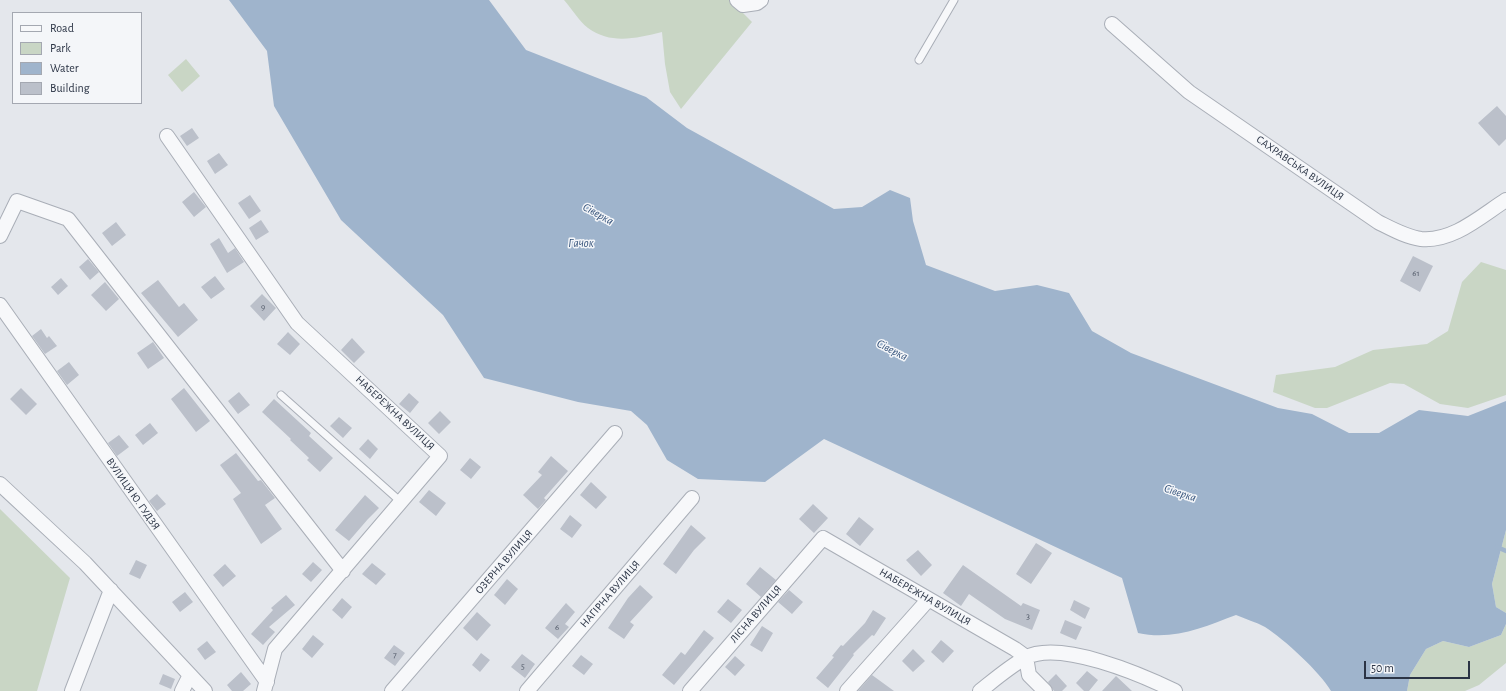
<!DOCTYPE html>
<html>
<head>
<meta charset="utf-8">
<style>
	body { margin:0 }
	#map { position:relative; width:1506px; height:691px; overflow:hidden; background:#e4e7ec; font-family:"Alegreya Sans",sans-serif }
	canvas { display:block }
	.legend { position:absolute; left:12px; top:12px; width:130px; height:92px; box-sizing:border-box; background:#f4f6f9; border:1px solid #a4a8b1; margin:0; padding:5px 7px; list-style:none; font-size:12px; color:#2b3445 }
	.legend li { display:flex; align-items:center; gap:8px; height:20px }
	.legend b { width:20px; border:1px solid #a4a8b1 }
	.scale { position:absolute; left:1364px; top:661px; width:106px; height:18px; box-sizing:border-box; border:2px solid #2b3445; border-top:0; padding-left:5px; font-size:12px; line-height:14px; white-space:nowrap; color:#2b3445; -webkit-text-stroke:3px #f4f6f9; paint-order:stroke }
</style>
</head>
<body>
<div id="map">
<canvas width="1506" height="691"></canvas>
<ul class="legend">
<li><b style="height:5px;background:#f7f8fa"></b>Road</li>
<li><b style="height:11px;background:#c9d6c5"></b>Park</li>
<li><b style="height:11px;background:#9fb4cc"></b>Water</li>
<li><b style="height:11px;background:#bbc0ca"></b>Building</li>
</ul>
<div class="scale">50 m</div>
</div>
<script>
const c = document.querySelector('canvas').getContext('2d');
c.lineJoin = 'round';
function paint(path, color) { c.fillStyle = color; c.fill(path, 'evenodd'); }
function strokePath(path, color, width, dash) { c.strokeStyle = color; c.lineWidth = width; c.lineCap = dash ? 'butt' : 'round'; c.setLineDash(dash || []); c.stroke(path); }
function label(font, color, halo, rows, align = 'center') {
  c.font = font + ' "Alegreya Sans",sans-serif'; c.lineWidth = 3; c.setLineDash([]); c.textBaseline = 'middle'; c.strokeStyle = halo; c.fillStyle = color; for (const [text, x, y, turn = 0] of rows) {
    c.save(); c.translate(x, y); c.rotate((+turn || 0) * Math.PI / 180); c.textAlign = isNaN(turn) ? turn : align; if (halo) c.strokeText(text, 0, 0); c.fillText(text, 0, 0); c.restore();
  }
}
paint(new Path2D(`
	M 564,0 L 730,0 L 752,22 L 681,109 L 670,92 L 665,64 L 662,32 C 637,38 611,45 588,28 C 579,21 572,9 564,0 Z
	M 186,59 L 200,76 L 182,92 L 168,75 Z
	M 1481,262 L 1506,270 L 1506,395 L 1468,408 L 1440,404 L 1404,384 L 1390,383 L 1327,408 L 1315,408 L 1273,392 L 1276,375 L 1335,367 L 1373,350 L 1427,344 L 1448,331 L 1462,282 Z
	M 0,509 L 70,578 L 37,691 L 0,691 Z
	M 1506,530 L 1506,613 L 1496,607 L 1492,584 Z
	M 1506,624 L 1506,663 L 1479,685 L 1465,691 L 1407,691 L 1410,675 L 1426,649 L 1443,641 L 1469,647 L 1501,635 Z`), '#c9d6c5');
paint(new Path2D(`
	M 229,0 L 489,0 L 526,50 L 646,97 L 687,128 L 834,209 L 862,207 L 890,190 L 910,198 L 913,221 L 926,265 L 995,291 L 1037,285 L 1069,293 L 1092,331 L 1131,353 L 1278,408 L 1312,414 L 1349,433 L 1379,433 L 1419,410 L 1468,416 L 1506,401 L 1506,530 L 1492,584 L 1496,607 L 1506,613 L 1506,624 L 1501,635 L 1469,647 L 1443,641 L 1426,649 L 1410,675 L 1407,691 L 1331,691 C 1320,672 1284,639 1265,627 C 1256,622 1245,619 1236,615 C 1204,627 1173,641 1138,633 L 1122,578 L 824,439 L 765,482 L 698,479 L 667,460 L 647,425 L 631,411 L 578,402 L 484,378 L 443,315 L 341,220 L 274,106 L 267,51 Z`), '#9fb4cc');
strokePath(new Path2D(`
	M 1497,547 L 1506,551`), '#9fb4cc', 4.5);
paint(new Path2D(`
	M 1497,106 L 1506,116 L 1506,139 L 1499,146 L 1478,123 Z
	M 192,128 L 199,138 L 187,146 L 180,136 Z
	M 219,153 L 228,165 L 215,174 L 207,161 Z
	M 194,192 L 206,207 L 194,217 L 182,202 Z
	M 250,195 L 261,211 L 249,219 L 238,203 Z
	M 261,220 L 269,232 L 256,240 L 249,228 Z
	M 116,222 L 126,235 L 112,246 L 102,233 Z
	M 219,238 L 228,253 L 235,248 L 244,262 L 227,273 L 210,244 Z
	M 1413,256 L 1433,266 L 1420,292 L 1400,281 Z
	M 88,259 L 99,272 L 90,280 L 79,267 Z
	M 215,276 L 225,289 L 211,299 L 201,287 Z
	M 61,278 L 68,286 L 58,295 L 51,287 Z
	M 158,280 L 179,307 L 184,303 L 198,320 L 178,337 L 141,293 Z
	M 105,282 L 119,299 L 106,311 L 91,295 Z
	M 262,294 L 276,308 L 264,321 L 250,306 Z
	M 41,329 L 47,338 L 49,336 L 57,346 L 45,354 L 32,336 Z
	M 288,332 L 300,344 L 290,355 L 277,344 Z
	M 352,338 L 365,352 L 354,363 L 341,350 Z
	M 153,342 L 164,358 L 148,369 L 137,353 Z
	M 69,362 L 79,375 L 67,385 L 57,371 Z
	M 21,388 L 37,404 L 26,415 L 10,399 Z
	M 184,388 L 210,421 L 196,432 L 171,399 Z
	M 239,392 L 250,405 L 238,414 L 228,401 Z
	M 409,393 L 419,402 L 410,413 L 399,404 Z
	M 274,399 L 311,433 L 309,436 L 333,458 L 320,472 L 307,460 L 309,458 L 290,440 L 291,439 L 262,412 Z
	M 440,411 L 451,422 L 439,434 L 428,423 Z
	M 339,417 L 352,428 L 343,438 L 330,426 Z
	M 150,423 L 158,433 L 143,445 L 135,435 Z
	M 119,435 L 129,447 L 117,456 L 108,443 Z
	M 368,439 L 378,449 L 370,459 L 359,449 Z
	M 236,453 L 258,481 L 261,480 L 275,498 L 265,505 L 282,529 L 261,544 L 233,499 L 241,493 L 220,465 Z
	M 551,456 L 568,471 L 544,498 L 546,500 L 538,509 L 523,495 L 542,475 L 538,472 Z
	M 470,458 L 481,467 L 471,479 L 460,470 Z
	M 591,482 L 607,497 L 596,509 L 580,495 Z
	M 429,490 L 446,503 L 436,516 L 419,502 Z
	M 157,494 L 166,504 L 157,511 L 149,501 Z
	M 365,495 L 379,508 L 368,519 L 349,541 L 335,530 Z
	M 813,504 L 828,518 L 814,533 L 799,519 Z
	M 570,515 L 582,525 L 572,538 L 560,529 Z
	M 859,517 L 874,529 L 860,546 L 846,534 Z
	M 691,525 L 706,538 L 694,550 L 676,574 L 663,564 Z
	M 1036,543 L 1052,553 L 1031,584 L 1016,574 Z
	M 918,550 L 932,565 L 921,576 L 906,560 Z
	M 136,560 L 147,565 L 140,579 L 129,574 Z
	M 313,562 L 322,570 L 311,582 L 302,574 Z
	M 372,563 L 386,574 L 376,585 L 362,574 Z
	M 225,564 L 236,576 L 223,587 L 213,575 Z
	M 963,565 L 1021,606 L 1023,603 L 1040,610 L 1032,630 L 1005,619 L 969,594 L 961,606 L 943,593 Z
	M 760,567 L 776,580 L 761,597 L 746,584 Z
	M 507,579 L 518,589 L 505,605 L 494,595 Z
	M 640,585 L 653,597 L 630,622 L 634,625 L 624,639 L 608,628 L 628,598 Z
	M 789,590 L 803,602 L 792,614 L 778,602 Z
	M 185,592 L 193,602 L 180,612 L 172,602 Z
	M 286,595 L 295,605 L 269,627 L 275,632 L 263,645 L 251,634 L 273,610 L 271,608 Z
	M 342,598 L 352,607 L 342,619 L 332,610 Z
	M 728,599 L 742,610 L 731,623 L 717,612 Z
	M 1074,600 L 1090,608 L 1085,619 L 1070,610 Z
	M 566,603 L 575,612 L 565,624 L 569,627 L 558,639 L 545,628 Z
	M 873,610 L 886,618 L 874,636 L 872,635 L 853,654 L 854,655 L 828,688 L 816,678 L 834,657 L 832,656 L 841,645 L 843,646 L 865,623 Z
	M 477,612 L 491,625 L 477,641 L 463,628 Z
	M 1065,620 L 1082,627 L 1076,640 L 1060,633 Z
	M 762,626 L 773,633 L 762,652 L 750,645 Z
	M 704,630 L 714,638 L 674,685 L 662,675 L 681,652 L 685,655 Z
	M 313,635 L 324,644 L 312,658 L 302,649 Z
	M 941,640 L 954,651 L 943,663 L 931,652 Z
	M 207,641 L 216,652 L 205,660 L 197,649 Z
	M 394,645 L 405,653 L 395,666 L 384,658 Z
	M 913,649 L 925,661 L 913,672 L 902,661 Z
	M 481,653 L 490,660 L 480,672 L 472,665 Z
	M 522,654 L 535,664 L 525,678 L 511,667 Z
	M 581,655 L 593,664 L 584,675 L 572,666 Z
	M 735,656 L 745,665 L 735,676 L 725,667 Z
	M 1087,671 L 1098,680 L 1089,691 L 1084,691 L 1076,683 Z
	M 241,672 L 251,684 L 243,691 L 232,691 L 227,685 Z
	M 163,674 L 175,679 L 171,689 L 159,684 Z
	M 1056,674 L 1067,686 L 1062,691 L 1054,691 L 1048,682 Z
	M 872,675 L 894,691 L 858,691 Z
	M 1116,676 L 1132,691 L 1102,691 Z`), '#bbc0ca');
const lane = new Path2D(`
	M 919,60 L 954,0
	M 281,395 L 401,502`);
const street = new Path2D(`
	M 737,0 L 743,5 L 757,3 L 761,0
	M 1112,24 L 1189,92 L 1378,222 C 1392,229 1406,237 1421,239 C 1453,242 1481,216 1506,200
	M 167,136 L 297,323 L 440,456 L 275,649 L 264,691
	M 0,236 L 17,201 L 68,219 L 343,571
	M 0,305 L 267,682
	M 0,484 L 85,563 L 205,691
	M 1026,657 L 1029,675 L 1045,691
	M 72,691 L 111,590
	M 182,691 L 190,675
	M 392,691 L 615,433
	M 527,691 L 692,498
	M 690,691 L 823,538 L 1015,649 L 1026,657
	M 847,691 L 928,600
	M 980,691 C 994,680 1009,667 1025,658 C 1059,639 1142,675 1175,691`);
strokePath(lane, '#a9aeb7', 9);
strokePath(street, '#a9aeb7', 16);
strokePath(lane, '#f7f8fa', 7);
strokePath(street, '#f7f8fa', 14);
label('9px', '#4f5766', null, [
	["61",1416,273],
	["9",263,307],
	["3",1028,616],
	["6",557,627],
	["7",395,655],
	["5",523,666]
]);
label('11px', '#2b3445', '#f4f6f9', [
	["САХРАВСЬКА ВУЛИЦЯ",1300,168,35],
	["НАБЕРЕЖНА ВУЛИЦЯ",395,413,43],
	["ВУЛИЦЯ Ю. ГУДЗЯ",133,494,55],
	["ОЗЕРНА ВУЛИЦЯ",504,562,-49],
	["НАГІРНА ВУЛИЦЯ",610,594,-49],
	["НАБЕРЕЖНА ВУЛИЦЯ",925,597,30],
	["ЛІСНА ВУЛИЦЯ",756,614,-49]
]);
label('italic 12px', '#34527a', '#f4f6f9', [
	["Сіверка",598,214,29],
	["Гачок",581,243],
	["Сіверка",892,350,27],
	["Сіверка",1180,493,18]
]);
</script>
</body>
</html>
